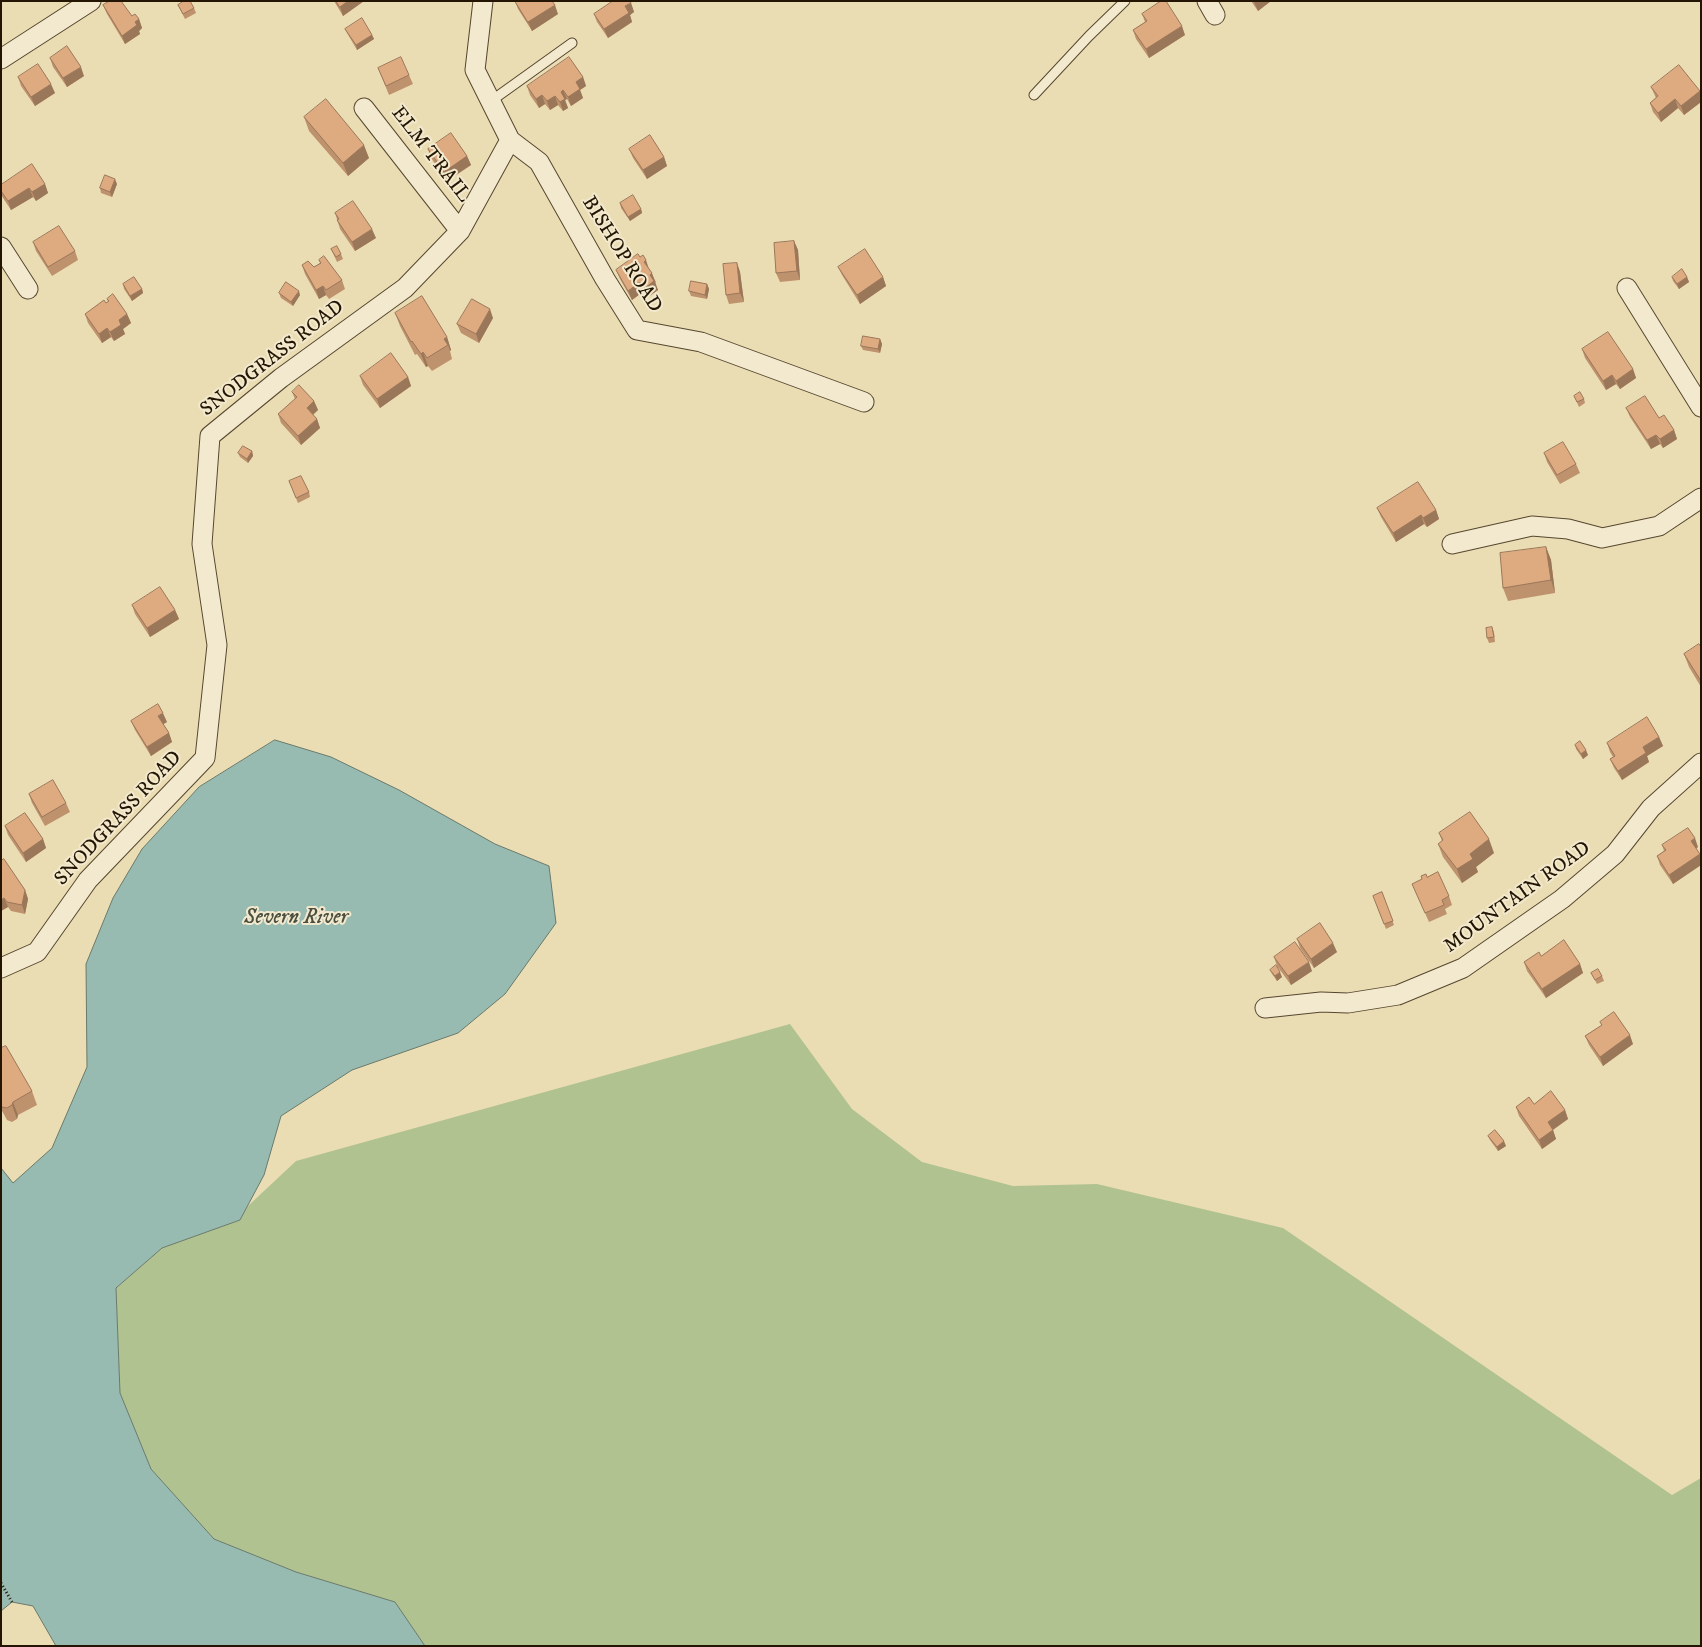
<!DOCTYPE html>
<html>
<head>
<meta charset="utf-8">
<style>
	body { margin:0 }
	#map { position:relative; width:1702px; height:1647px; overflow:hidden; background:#ebddb3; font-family:"IM FELL DW Pica",serif }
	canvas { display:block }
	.frame { position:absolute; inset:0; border:2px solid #231501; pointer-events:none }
</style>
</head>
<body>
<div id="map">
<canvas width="1702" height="1647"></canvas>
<div class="frame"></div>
</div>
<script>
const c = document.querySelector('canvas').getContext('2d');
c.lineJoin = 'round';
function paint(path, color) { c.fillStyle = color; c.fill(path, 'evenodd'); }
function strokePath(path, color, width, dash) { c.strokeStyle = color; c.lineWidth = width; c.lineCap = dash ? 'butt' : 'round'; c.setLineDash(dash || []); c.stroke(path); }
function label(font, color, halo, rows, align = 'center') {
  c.font = font + ' "IM FELL DW Pica",serif'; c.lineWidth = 4; c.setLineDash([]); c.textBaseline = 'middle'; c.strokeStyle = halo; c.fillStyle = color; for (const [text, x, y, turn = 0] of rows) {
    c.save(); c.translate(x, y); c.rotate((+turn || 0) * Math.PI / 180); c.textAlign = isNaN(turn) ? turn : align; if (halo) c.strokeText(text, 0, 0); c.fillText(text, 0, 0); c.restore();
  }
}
paint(new Path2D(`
	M 790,1024 L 852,1109 L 922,1162 L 1013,1186 L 1097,1184 L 1283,1228 L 1672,1495 L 1701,1478 L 1701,1646 L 425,1646 L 395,1602 L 296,1572 L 214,1539 L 151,1469 L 120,1393 L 116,1288 L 162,1248 L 240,1220 L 248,1206 L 296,1161 Z`), '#b1c291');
const water = new Path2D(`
	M 275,740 L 331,757 L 399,790 L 495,844 L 549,866 L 556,923 L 505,994 L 458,1033 L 352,1070 L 281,1116 L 264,1175 L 240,1220 L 162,1248 L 116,1288 L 120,1393 L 151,1469 L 214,1539 L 296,1572 L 395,1602 L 425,1646 L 56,1646 L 33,1606 L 12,1602 L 1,1611 L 1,1168 L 13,1183 L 52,1148 L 87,1067 L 86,964 L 113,898 L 142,849 L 199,787 Z`);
paint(water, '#98bbb1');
strokePath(water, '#69796b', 1);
const lane = new Path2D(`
	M 1034,95 L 1089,36 L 1125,1
	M 491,101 L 572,43`);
const street = new Path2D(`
	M 483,1 L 475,70 L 510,140 L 539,162 L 605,279 L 637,330 L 701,342 L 864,402
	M 1207,1 L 1215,15
	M 1,59 L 91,1
	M 364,108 L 460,231
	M 1,247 L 28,289
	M 1627,288 L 1701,407
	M 1452,544 L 1532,526 L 1568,529 L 1602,538 L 1659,526 L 1701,498
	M 1,968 L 37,952 L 88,880 L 205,758 L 217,645 L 202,544 L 210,436 L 281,378 L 405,288 L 460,231 L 510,140
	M 1265,1008 L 1321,1002 L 1348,1003 L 1398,995 L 1463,968 L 1562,899 L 1615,854 L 1651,808 L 1701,763`);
strokePath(lane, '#55472e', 11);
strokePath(street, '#55472e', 21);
strokePath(new Path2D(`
	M 1,1583 L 12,1602`), '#231501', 3, [1, 2.5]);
strokePath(lane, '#f2e9ce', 9);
strokePath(street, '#f2e9ce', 19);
paint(new Path2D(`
	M 334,1 L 364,1 L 343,16 Z
	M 515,1 L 558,14 L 532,31 L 518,9 Z
	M 1251,1 L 1271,1 L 1258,11 Z
	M 631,3 L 634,12 L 630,15 L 632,22 L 608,38 L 597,22 L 594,14 Z
	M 103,5 L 139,19 L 142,28 L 139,31 L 140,34 L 125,44 L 107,14 Z
	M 178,5 L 194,8 L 196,13 L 185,19 Z
	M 1142,14 L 1185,35 L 1149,58 L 1136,39 L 1133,30 L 1145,22 Z
	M 345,29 L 372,35 L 374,39 L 357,50 L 347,33 Z
	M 50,58 L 84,76 L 67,87 L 53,67 Z
	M 378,68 L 409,75 L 413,84 L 389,95 Z
	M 18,77 L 55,93 L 35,106 L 21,86 Z
	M 583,77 L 586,86 L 580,90 L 583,98 L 571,106 L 567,99 L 565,100 L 568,108 L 563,111 L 558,105 L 550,110 L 545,104 L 539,108 L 530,95 L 527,86 Z
	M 1651,87 L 1700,91 L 1701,94 L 1701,102 L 1684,115 L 1678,108 L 1661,122 L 1653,112 L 1650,103 L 1656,98 Z
	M 304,117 L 369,158 L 348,176 L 309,131 Z
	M 428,149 L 467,156 L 471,165 L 447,181 L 431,158 Z
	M 629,149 L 664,157 L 667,166 L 647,179 L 633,158 Z
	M 45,184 L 48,193 L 36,201 L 33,197 L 11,210 L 1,195 L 1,185 Z
	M 117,184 L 112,197 L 101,193 L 100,188 Z
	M 620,203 L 641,209 L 642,213 L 630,221 L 621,208 Z
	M 335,213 L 376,238 L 355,251 L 340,229 Z
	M 794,241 L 798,250 L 800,280 L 780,282 L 776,273 Z
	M 33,242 L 75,251 L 78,260 L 52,276 L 36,251 Z
	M 331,249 L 341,254 L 343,259 L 337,262 Z
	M 319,260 L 342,280 L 345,289 L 329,299 L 326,295 L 319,299 L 305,274 L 302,265 L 314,267 L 320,263 Z
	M 737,263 L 740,272 L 744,302 L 729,304 L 726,295 Z
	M 838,267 L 883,277 L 886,286 L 860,304 L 842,275 Z
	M 649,269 L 656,282 L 655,283 L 658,290 L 648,297 L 644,291 L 632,300 L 620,279 L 616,270 Z
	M 1672,277 L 1687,277 L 1689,282 L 1679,289 L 1673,281 Z
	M 123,284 L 142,289 L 143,293 L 132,301 L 124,289 Z
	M 707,284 L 709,289 L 707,299 L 691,296 L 689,291 Z
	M 279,293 L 300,295 L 293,306 L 281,298 Z
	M 107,299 L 127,314 L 131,323 L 123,329 L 125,334 L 114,341 L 111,337 L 102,343 L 88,323 L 85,314 L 106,303 L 108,302 Z
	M 395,313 L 447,337 L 451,350 L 450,351 L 452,359 L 432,371 L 428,366 L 426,367 L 417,354 L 415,355 L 400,326 Z
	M 493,318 L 479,343 L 461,333 L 457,324 Z
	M 880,339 L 882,344 L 880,353 L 863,350 L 861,346 Z
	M 1582,349 L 1633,369 L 1636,378 L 1620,389 L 1616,384 L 1606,390 L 1585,358 Z
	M 360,376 L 408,377 L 411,386 L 380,408 L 363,385 Z
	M 292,392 L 314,401 L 318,410 L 313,415 L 317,419 L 320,428 L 301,445 L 281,423 L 278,414 L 295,399 Z
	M 1574,396 L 1584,399 L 1585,403 L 1579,407 Z
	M 1626,408 L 1659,418 L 1674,430 L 1677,439 L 1663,448 L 1660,444 L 1651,449 L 1630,417 Z
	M 252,451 L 253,456 L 248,463 L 240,457 L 238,453 Z
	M 1544,453 L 1576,464 L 1580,473 L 1560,484 L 1547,462 Z
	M 289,481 L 309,492 L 310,497 L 298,503 Z
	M 1377,508 L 1436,510 L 1439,519 L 1427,527 L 1424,524 L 1396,542 L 1381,517 Z
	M 1546,547 L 1551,560 L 1555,593 L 1508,601 L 1503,588 Z
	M 132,605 L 175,610 L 179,619 L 150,637 L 135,614 Z
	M 1492,627 L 1494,632 L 1495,642 L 1489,643 L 1487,638 Z
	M 1701,647 L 1701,687 L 1689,667 L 1684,654 Z
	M 131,721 L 167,722 L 163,724 L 169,733 L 172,742 L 151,756 L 135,730 Z
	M 1659,737 L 1663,746 L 1647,756 L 1649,762 L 1622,780 L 1614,768 L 1610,759 L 1613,757 L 1610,752 L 1607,743 Z
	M 1575,745 L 1588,755 L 1583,759 L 1576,749 Z
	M 29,794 L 66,803 L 70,812 L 45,826 L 32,803 Z
	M 5,826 L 43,839 L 46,848 L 26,862 L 8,835 Z
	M 1439,833 L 1494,853 L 1476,867 L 1478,872 L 1462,883 L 1443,857 L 1438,844 L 1442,841 Z
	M 1662,845 L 1698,847 L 1696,848 L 1701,856 L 1701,865 L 1673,884 L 1660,865 L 1657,856 L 1664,851 Z
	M 1,861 L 25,890 L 28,899 L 25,914 L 11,911 L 8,907 L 1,911 Z
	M 1427,877 L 1449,896 L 1452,905 L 1445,909 L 1447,914 L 1429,922 L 1412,884 Z
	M 1382,892 L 1394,925 L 1386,929 L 1373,896 Z
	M 1297,939 L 1337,952 L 1314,968 L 1300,948 Z
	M 1541,956 L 1580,964 L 1583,973 L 1546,998 L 1527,971 L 1524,962 Z
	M 1274,957 L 1312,971 L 1291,985 L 1277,966 Z
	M 1270,970 L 1282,977 L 1277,981 L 1272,974 Z
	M 1591,973 L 1602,976 L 1604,981 L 1597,984 Z
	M 1600,1022 L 1633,1044 L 1603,1066 L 1589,1045 L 1585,1036 L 1602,1025 Z
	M 1,1048 L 32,1091 L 37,1105 L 18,1115 L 17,1119 L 12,1122 L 7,1120 L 1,1109 Z
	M 1534,1104 L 1565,1110 L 1568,1119 L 1553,1130 L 1556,1139 L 1542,1149 L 1519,1116 L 1516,1107 Z
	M 1488,1136 L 1506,1146 L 1498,1151 L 1490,1140 Z`), '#bf926e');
paint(new Path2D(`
	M 348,1 L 364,1 L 343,16 L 340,7 Z
	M 1255,1 L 1271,1 L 1258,11 L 1254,2 Z
	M 631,3 L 634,12 L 630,15 L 632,22 L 608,38 L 604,29 L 625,6 Z
	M 555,5 L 558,14 L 532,31 L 528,22 Z
	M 139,19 L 142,28 L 139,31 L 140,34 L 125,44 L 122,36 L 135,22 Z
	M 1182,26 L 1185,35 L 1149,58 L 1146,49 Z
	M 372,35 L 374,39 L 357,50 L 356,45 Z
	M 81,67 L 84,76 L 67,87 L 63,78 Z
	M 583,77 L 586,86 L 580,90 L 583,98 L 571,106 L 568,97 L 576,82 Z
	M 51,84 L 55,93 L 35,106 L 31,97 Z
	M 563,90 L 567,99 L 565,100 L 568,108 L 563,111 L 560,102 L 561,92 Z
	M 1700,91 L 1701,94 L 1701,102 L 1684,115 L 1681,106 Z
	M 542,95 L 545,104 L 539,108 L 536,99 Z
	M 555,96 L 558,105 L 550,110 L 547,101 Z
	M 1675,99 L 1678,108 L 1661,122 L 1658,113 Z
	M 364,145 L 369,158 L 348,176 L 343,163 Z
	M 467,156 L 471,165 L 447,181 L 444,172 Z
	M 664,157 L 667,166 L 647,179 L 643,170 Z
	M 115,179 L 117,184 L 112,197 L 110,192 Z
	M 45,184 L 48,193 L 36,201 L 32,192 Z
	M 29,188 L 33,197 L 11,210 L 8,201 Z
	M 641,209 L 642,213 L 630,221 L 628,217 Z
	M 372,229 L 376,238 L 355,251 L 352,242 Z
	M 794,241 L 798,250 L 800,280 L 797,271 Z
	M 646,260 L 649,269 L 644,262 Z
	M 737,263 L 740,272 L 744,302 L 740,293 Z
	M 652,273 L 658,290 L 648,297 L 645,288 L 650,275 Z
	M 883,277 L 886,286 L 860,304 L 857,295 Z
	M 1687,277 L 1689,282 L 1679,289 L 1677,284 Z
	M 640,282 L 644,291 L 632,300 L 628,291 Z
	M 707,284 L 709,289 L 707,299 L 705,295 Z
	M 323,286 L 326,295 L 319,299 L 316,290 Z
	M 142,289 L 143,293 L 132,301 L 130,296 Z
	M 299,291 L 300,295 L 293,306 L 291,302 Z
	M 490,309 L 493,318 L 479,343 L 476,334 Z
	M 127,314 L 131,323 L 123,329 L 125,334 L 114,341 L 110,332 L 119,320 Z
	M 107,328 L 111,337 L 102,343 L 99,334 Z
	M 447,337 L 451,350 L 450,351 L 448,345 L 444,339 Z
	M 880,339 L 882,344 L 880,353 L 878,349 Z
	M 423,352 L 428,366 L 426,367 L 421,354 Z
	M 1633,369 L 1636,378 L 1620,389 L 1616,381 Z
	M 1612,375 L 1616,384 L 1606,390 L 1603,381 Z
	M 408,377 L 411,386 L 380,408 L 377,399 Z
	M 314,401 L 318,410 L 310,417 L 307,408 Z
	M 317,419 L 320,428 L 301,445 L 298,436 Z
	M 1674,430 L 1677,439 L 1663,448 L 1660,439 Z
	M 1656,435 L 1660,444 L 1651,449 L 1647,440 Z
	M 252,451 L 253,456 L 248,463 L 247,459 Z
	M 1436,510 L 1439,519 L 1427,527 L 1423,518 Z
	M 1421,515 L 1424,524 L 1396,542 L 1393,533 Z
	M 1546,547 L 1551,560 L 1555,593 L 1551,580 Z
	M 175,610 L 179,619 L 150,637 L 147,628 Z
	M 163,713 L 167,722 L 162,725 L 158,716 Z
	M 169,733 L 172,742 L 151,756 L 147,747 Z
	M 1659,737 L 1663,746 L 1647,756 L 1649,762 L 1622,780 L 1618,771 L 1643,747 Z
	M 1586,750 L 1588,755 L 1583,759 L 1581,754 Z
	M 1695,838 L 1698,847 L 1694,850 L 1691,841 Z
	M 43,839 L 46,848 L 26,862 L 23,853 Z
	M 1489,839 L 1494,853 L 1476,867 L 1478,872 L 1462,883 L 1457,869 L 1470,854 Z
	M 1700,854 L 1701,865 L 1673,884 L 1669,875 Z
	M 25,890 L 28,899 L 25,914 L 22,905 Z
	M 4,898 L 8,907 L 1,911 L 1,900 Z
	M 1333,943 L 1337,952 L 1314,968 L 1311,959 Z
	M 1309,962 L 1312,971 L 1291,985 L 1288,976 Z
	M 1580,964 L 1583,973 L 1546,998 L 1542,989 Z
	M 1280,972 L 1282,977 L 1277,981 L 1275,976 Z
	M 1630,1035 L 1633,1044 L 1603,1066 L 1600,1057 Z
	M 13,1102 L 18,1115 L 17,1119 L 12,1105 Z
	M 1565,1110 L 1568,1119 L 1551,1131 L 1548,1122 Z
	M 1553,1130 L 1556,1139 L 1542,1149 L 1539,1140 Z
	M 1504,1141 L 1506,1146 L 1498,1151 L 1497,1147 Z`), '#9b775a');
const building = new Path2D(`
	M 110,1 L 121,1 L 132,16 L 135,14 L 139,19 L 135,22 L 137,25 L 122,36 L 103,5 Z
	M 184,1 L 190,1 L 194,8 L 183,14 L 178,5 Z
	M 336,1 L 348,1 L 340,7 Z
	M 515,1 L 552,1 L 555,5 L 528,22 Z
	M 613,1 L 630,1 L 631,3 L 625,6 L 629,13 L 604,29 L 594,14 Z
	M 1161,1 L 1166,1 L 1182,26 L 1146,49 L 1133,30 L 1147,21 L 1142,14 Z
	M 362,18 L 372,35 L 356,45 L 345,29 Z
	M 67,46 L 81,67 L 63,78 L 50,58 Z
	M 401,57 L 409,75 L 386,86 L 378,68 Z
	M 569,57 L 583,77 L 576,82 L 580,89 L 568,97 L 563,90 L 561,92 L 565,99 L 560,102 L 555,96 L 547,101 L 542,95 L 536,99 L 527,86 Z
	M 38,64 L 51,84 L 31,97 L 18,77 Z
	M 1679,65 L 1700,91 L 1681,106 L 1675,99 L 1658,113 L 1650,103 L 1658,96 L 1651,87 Z
	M 326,99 L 364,145 L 343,163 L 304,117 Z
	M 451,133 L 467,156 L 444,172 L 428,149 Z
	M 650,135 L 664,157 L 643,170 L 629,149 Z
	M 32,164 L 45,184 L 32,192 L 29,188 L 8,201 L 1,191 L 1,185 Z
	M 105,175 L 115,179 L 110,192 L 100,188 Z
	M 633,195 L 641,209 L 628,217 L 620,203 Z
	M 353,201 L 372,229 L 352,242 L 337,220 L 339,219 L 335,213 Z
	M 59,226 L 75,251 L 48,267 L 33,242 Z
	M 794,241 L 797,271 L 776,273 L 774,243 Z
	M 337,246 L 341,254 L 336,257 L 331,249 Z
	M 865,249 L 883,277 L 857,295 L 838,267 Z
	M 638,254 L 640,257 L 643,255 L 646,260 L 644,262 L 652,273 L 650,275 L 654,281 L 645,288 L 640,282 L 628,291 L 616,270 Z
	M 324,256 L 342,280 L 326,290 L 323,286 L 316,290 L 302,265 L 308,261 L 314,267 L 321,263 L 319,260 Z
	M 737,263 L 740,293 L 726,295 L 723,264 Z
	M 1682,269 L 1687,277 L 1677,284 L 1672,277 Z
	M 134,277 L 142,289 L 130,296 L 123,284 Z
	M 691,281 L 707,284 L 705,295 L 689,291 Z
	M 286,282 L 299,291 L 291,302 L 279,293 Z
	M 113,294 L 127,314 L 119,320 L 121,325 L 110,332 L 107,328 L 99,334 L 85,314 L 104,300 L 106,303 L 109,301 L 107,299 Z
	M 422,296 L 447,337 L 444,339 L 448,345 L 427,358 L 423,352 L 421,354 L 412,341 L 411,342 L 395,313 Z
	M 472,299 L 490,309 L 476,334 L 457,324 Z
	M 1608,332 L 1633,369 L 1616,381 L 1612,375 L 1603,381 L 1582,349 Z
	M 863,336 L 880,339 L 878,349 L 861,346 Z
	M 391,353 L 408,377 L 377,399 L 360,376 Z
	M 299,385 L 314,401 L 307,408 L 317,419 L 298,436 L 278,414 L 297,397 L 292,392 Z
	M 1580,392 L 1584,399 L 1577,402 L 1574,396 Z
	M 1645,396 L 1659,418 L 1664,415 L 1674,430 L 1660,439 L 1656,435 L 1647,440 L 1626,408 Z
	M 1563,442 L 1576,464 L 1557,475 L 1544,453 Z
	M 243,446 L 252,451 L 247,459 L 238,453 Z
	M 301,476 L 309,492 L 296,498 L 289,481 Z
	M 1418,482 L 1436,510 L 1423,518 L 1421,515 L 1393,533 L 1377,508 Z
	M 1546,547 L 1551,580 L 1503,588 L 1500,553 Z
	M 160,587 L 175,610 L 147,628 L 132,605 Z
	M 1492,627 L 1494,637 L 1487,638 L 1486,628 Z
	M 1699,644 L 1701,647 L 1701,681 L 1684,654 Z
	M 158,704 L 163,713 L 158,716 L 169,733 L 147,747 L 131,721 Z
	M 1647,717 L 1659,737 L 1643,747 L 1646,753 L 1618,771 L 1610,759 L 1615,756 L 1607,743 Z
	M 1580,741 L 1586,750 L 1581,754 L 1575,745 Z
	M 53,780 L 66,803 L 42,817 L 29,794 Z
	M 1470,812 L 1489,839 L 1470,854 L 1473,859 L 1457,869 L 1438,844 L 1443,840 L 1439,833 Z
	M 25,813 L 43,839 L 23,853 L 5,826 Z
	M 1688,828 L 1695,838 L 1691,841 L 1700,854 L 1669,875 L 1657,856 L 1666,850 L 1662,845 Z
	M 4,859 L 25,890 L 22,905 L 7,902 L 4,898 L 1,900 L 1,861 Z
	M 1438,872 L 1449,896 L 1442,900 L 1444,905 L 1425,913 L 1412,884 L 1422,879 L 1421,876 L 1426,874 L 1427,877 Z
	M 1382,892 L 1393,921 L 1384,924 L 1373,896 Z
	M 1320,923 L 1333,943 L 1311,959 L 1297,939 Z
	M 1564,940 L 1580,964 L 1542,989 L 1524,962 L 1539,952 L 1541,956 Z
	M 1295,942 L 1309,962 L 1288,976 L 1274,957 Z
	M 1276,965 L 1280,972 L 1275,976 L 1270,970 Z
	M 1598,969 L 1602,976 L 1595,980 L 1591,973 Z
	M 1614,1012 L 1630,1035 L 1600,1057 L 1585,1036 L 1602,1025 L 1600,1022 Z
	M 6,1046 L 32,1091 L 13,1102 L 12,1105 L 7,1108 L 2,1107 L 1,1106 L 1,1048 Z
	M 1551,1091 L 1565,1110 L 1548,1122 L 1553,1130 L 1539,1140 L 1516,1107 L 1529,1097 L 1534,1104 Z
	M 1495,1130 L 1504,1141 L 1497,1147 L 1488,1136 Z`);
paint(building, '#deaa80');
strokePath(building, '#9b775a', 1);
label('20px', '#231501', '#f2e9ce', [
	["ELM TRAIL",430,155,52],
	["BISHOP ROAD",621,255,58],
	["SNODGRASS ROAD",273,359,-38],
	["SNODGRASS ROAD",119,819,-47],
	["MOUNTAIN ROAD",1518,898,-36]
]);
label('italic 21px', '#4c4f3f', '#f2e9ce', [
	["Severn River",296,919]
]);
</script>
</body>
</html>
